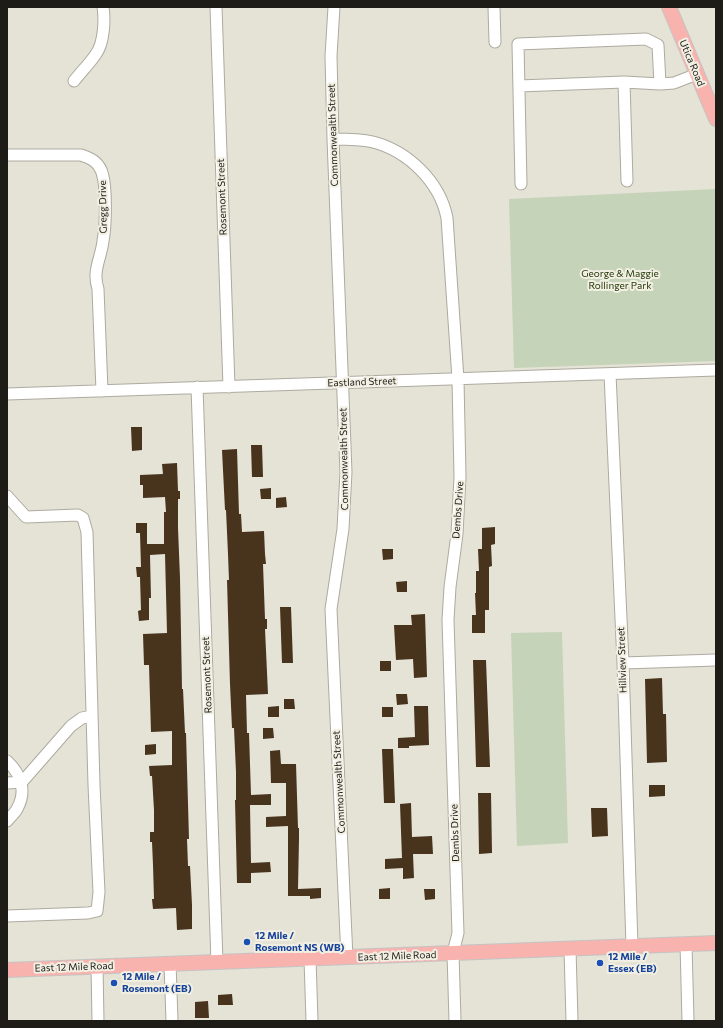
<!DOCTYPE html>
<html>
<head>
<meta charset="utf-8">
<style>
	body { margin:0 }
	#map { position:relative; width:723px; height:1028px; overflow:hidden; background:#e5e2d6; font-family:Commissioner,sans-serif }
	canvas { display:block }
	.frame { position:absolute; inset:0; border:8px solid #1d1c17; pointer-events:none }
</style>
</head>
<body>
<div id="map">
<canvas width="723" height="1028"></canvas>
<div class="frame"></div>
</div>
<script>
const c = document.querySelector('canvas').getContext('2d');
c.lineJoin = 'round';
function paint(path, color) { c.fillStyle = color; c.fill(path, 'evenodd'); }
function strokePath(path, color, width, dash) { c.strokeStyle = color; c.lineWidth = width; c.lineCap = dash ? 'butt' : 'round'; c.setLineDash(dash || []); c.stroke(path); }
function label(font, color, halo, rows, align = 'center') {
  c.font = font + ' Commissioner,sans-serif'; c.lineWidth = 4; c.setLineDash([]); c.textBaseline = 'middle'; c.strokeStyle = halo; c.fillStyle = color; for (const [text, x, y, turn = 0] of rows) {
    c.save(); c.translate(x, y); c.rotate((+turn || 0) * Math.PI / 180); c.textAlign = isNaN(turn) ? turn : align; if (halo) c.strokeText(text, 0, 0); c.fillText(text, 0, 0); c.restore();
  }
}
paint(new Path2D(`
	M 716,189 L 716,361 L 514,368 L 509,199 Z
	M 562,632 L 568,843 L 517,846 L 511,633 Z`), '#c5d3b8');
paint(new Path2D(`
	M 131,427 L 142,427 L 142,450 L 132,451 Z
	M 251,445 L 262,445 L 263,477 L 252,477 Z
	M 237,449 L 239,514 L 241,514 L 242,532 L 264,531 L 265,554 L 266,564 L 263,564 L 265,619 L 267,619 L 267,629 L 265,629 L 268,694 L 246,695 L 247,733 L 249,733 L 251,795 L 271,794 L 271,805 L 250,805 L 251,863 L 270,862 L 271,872 L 251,873 L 251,883 L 237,883 L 235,800 L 236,800 L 236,772 L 234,728 L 232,728 L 230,684 L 227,580 L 229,580 L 228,554 L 226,510 L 225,510 L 222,450 Z
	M 177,463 L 178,491 L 180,491 L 180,499 L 178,499 L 178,528 L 180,578 L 182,689 L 183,689 L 185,733 L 186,733 L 189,839 L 187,839 L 188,866 L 190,866 L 192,905 L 192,929 L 177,930 L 176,908 L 153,909 L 152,899 L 154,899 L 153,865 L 152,842 L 150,842 L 150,832 L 154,832 L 154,810 L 152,776 L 150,776 L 149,766 L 172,765 L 172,731 L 151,732 L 149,665 L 144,665 L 143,634 L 167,633 L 165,554 L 150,555 L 151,598 L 149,598 L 149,620 L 139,621 L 138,611 L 141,610 L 140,577 L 137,577 L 136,567 L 141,567 L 140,533 L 136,533 L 136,523 L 147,523 L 147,544 L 164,544 L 164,512 L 166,512 L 165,497 L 143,498 L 143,485 L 140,485 L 140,475 L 163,474 L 162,464 Z
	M 271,488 L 271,499 L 261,499 L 260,489 Z
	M 286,497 L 287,507 L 276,508 L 276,498 Z
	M 495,527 L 495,544 L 491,545 L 492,566 L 489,567 L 489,610 L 485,610 L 485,633 L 472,633 L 472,615 L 476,615 L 475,593 L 476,593 L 476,571 L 479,571 L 478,549 L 482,549 L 482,528 Z
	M 382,549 L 393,549 L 393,559 L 383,560 Z
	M 407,581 L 407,592 L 397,592 L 396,582 Z
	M 280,607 L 291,607 L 293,663 L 282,663 Z
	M 425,614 L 427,677 L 414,678 L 413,659 L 396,660 L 394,625 L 412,625 L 411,615 Z
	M 473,660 L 486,660 L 490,767 L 476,767 Z
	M 380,661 L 391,661 L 391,671 L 380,671 Z
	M 662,678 L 663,714 L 666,714 L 667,762 L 647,763 L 645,679 Z
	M 396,694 L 407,694 L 408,704 L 397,705 Z
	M 284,699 L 294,699 L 295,709 L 284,709 Z
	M 279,706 L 279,717 L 268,717 L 268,707 Z
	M 414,706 L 428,706 L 429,745 L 409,746 L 409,748 L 398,748 L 398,738 L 415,737 Z
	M 382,707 L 393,707 L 393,717 L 382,717 Z
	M 263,728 L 273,728 L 274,738 L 263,739 Z
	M 156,744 L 156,754 L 145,755 L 145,745 Z
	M 382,749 L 393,749 L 395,803 L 384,803 Z
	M 280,750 L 281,764 L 296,764 L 298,828 L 299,828 L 299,839 L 298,889 L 321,888 L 321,898 L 310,899 L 310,896 L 288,896 L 288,826 L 266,827 L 266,817 L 286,816 L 286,783 L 271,783 L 270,751 Z
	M 649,785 L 665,785 L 665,796 L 649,797 Z
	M 478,793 L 491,793 L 492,853 L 479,854 Z
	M 411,803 L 412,837 L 432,836 L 433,854 L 413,854 L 414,878 L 403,879 L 403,868 L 385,869 L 385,859 L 402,858 L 400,804 Z
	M 591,808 L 607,808 L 608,836 L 592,837 Z
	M 390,888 L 390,899 L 379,899 L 379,889 Z
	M 424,889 L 435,889 L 435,899 L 425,900 Z
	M 232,994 L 233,1005 L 218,1005 L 218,995 Z
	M 208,1001 L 209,1018 L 195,1018 L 195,1002 Z`), '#48331d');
const minor = new Path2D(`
	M 216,7 L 229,387
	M 334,7 L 331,56 L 333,139 L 346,472 L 343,529 L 331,609 L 347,958
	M 494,7 L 495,42
	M 74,81 C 81,72 90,63 96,54 C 104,43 105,20 103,7
	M 519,86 L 624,82
	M 333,139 C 346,139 360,139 373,142 C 408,151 440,182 447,218 L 458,379 L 460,477 L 457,534 L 450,587 L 448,620 L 458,933 L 453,953 L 455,1021
	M 7,155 L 81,155 C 90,158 97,161 101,170 C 107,183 106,225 103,241 C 101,259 92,270 98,289 L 102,391
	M 627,181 L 624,82 L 660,84 L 674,83 L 697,74
	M 521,184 L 518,44 L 646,39 L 658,45 L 660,84
	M 610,374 L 623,663 L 632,946
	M 197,387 L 217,962
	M 7,394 L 716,370
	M 7,496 L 26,517 L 78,515 L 83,518 L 87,532 L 94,785 L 99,892 L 97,911 L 88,913 L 7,916
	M 623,663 L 716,660
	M 7,761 C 21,774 27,791 17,809 C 15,813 10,817 7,821
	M 7,783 L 22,782 L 71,726 L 82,718 L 92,716
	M 686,944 L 688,1021
	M 570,949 L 572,1021
	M 310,959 L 312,1021
	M 170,963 L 172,1021
	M 97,966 L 98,1021`);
const major = new Path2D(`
	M 669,7 L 716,119
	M 7,970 L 716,943`);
strokePath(minor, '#adaa9f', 13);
strokePath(major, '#c4c4c3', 16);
strokePath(minor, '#fff', 11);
strokePath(major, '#f8b3af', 14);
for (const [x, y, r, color] of [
	[247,942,4,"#1a4fb4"],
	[600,963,4,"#1a4fb4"],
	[114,983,4,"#1a4fb4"]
]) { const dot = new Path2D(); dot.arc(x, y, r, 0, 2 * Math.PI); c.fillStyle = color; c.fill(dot); strokePath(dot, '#f2efe3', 1.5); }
label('10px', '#1d1c17', '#f2efe3', [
	["Utica Road",692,63,67],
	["Commonwealth Street",333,135,-92],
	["Rosemont Street",222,197,-92],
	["Gregg Drive",103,207,-91],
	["Eastland Street",362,382,-2],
	["Commonwealth Street",344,459,-91],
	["Dembs Drive",458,510,-86],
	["Hillview Street",622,660,-92],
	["Rosemont Street",207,675,-92],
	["Commonwealth Street",339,782,-93],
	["Dembs Drive",455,833,-92],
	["East 12 Mile Road",397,956,-2],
	["East 12 Mile Road",74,967,-2]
]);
label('10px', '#253a0a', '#f2efe3', [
	["George & Maggie",620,274],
	["Rollinger Park",620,286]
]);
label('bold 10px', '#164399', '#f2efe3', [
	["12 Mile /",255,936],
	["Rosemont NS (WB)",255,948],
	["12 Mile /",608,957],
	["Essex (EB)",608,969],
	["12 Mile /",122,977],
	["Rosemont (EB)",122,989]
], 'left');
</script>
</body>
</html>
